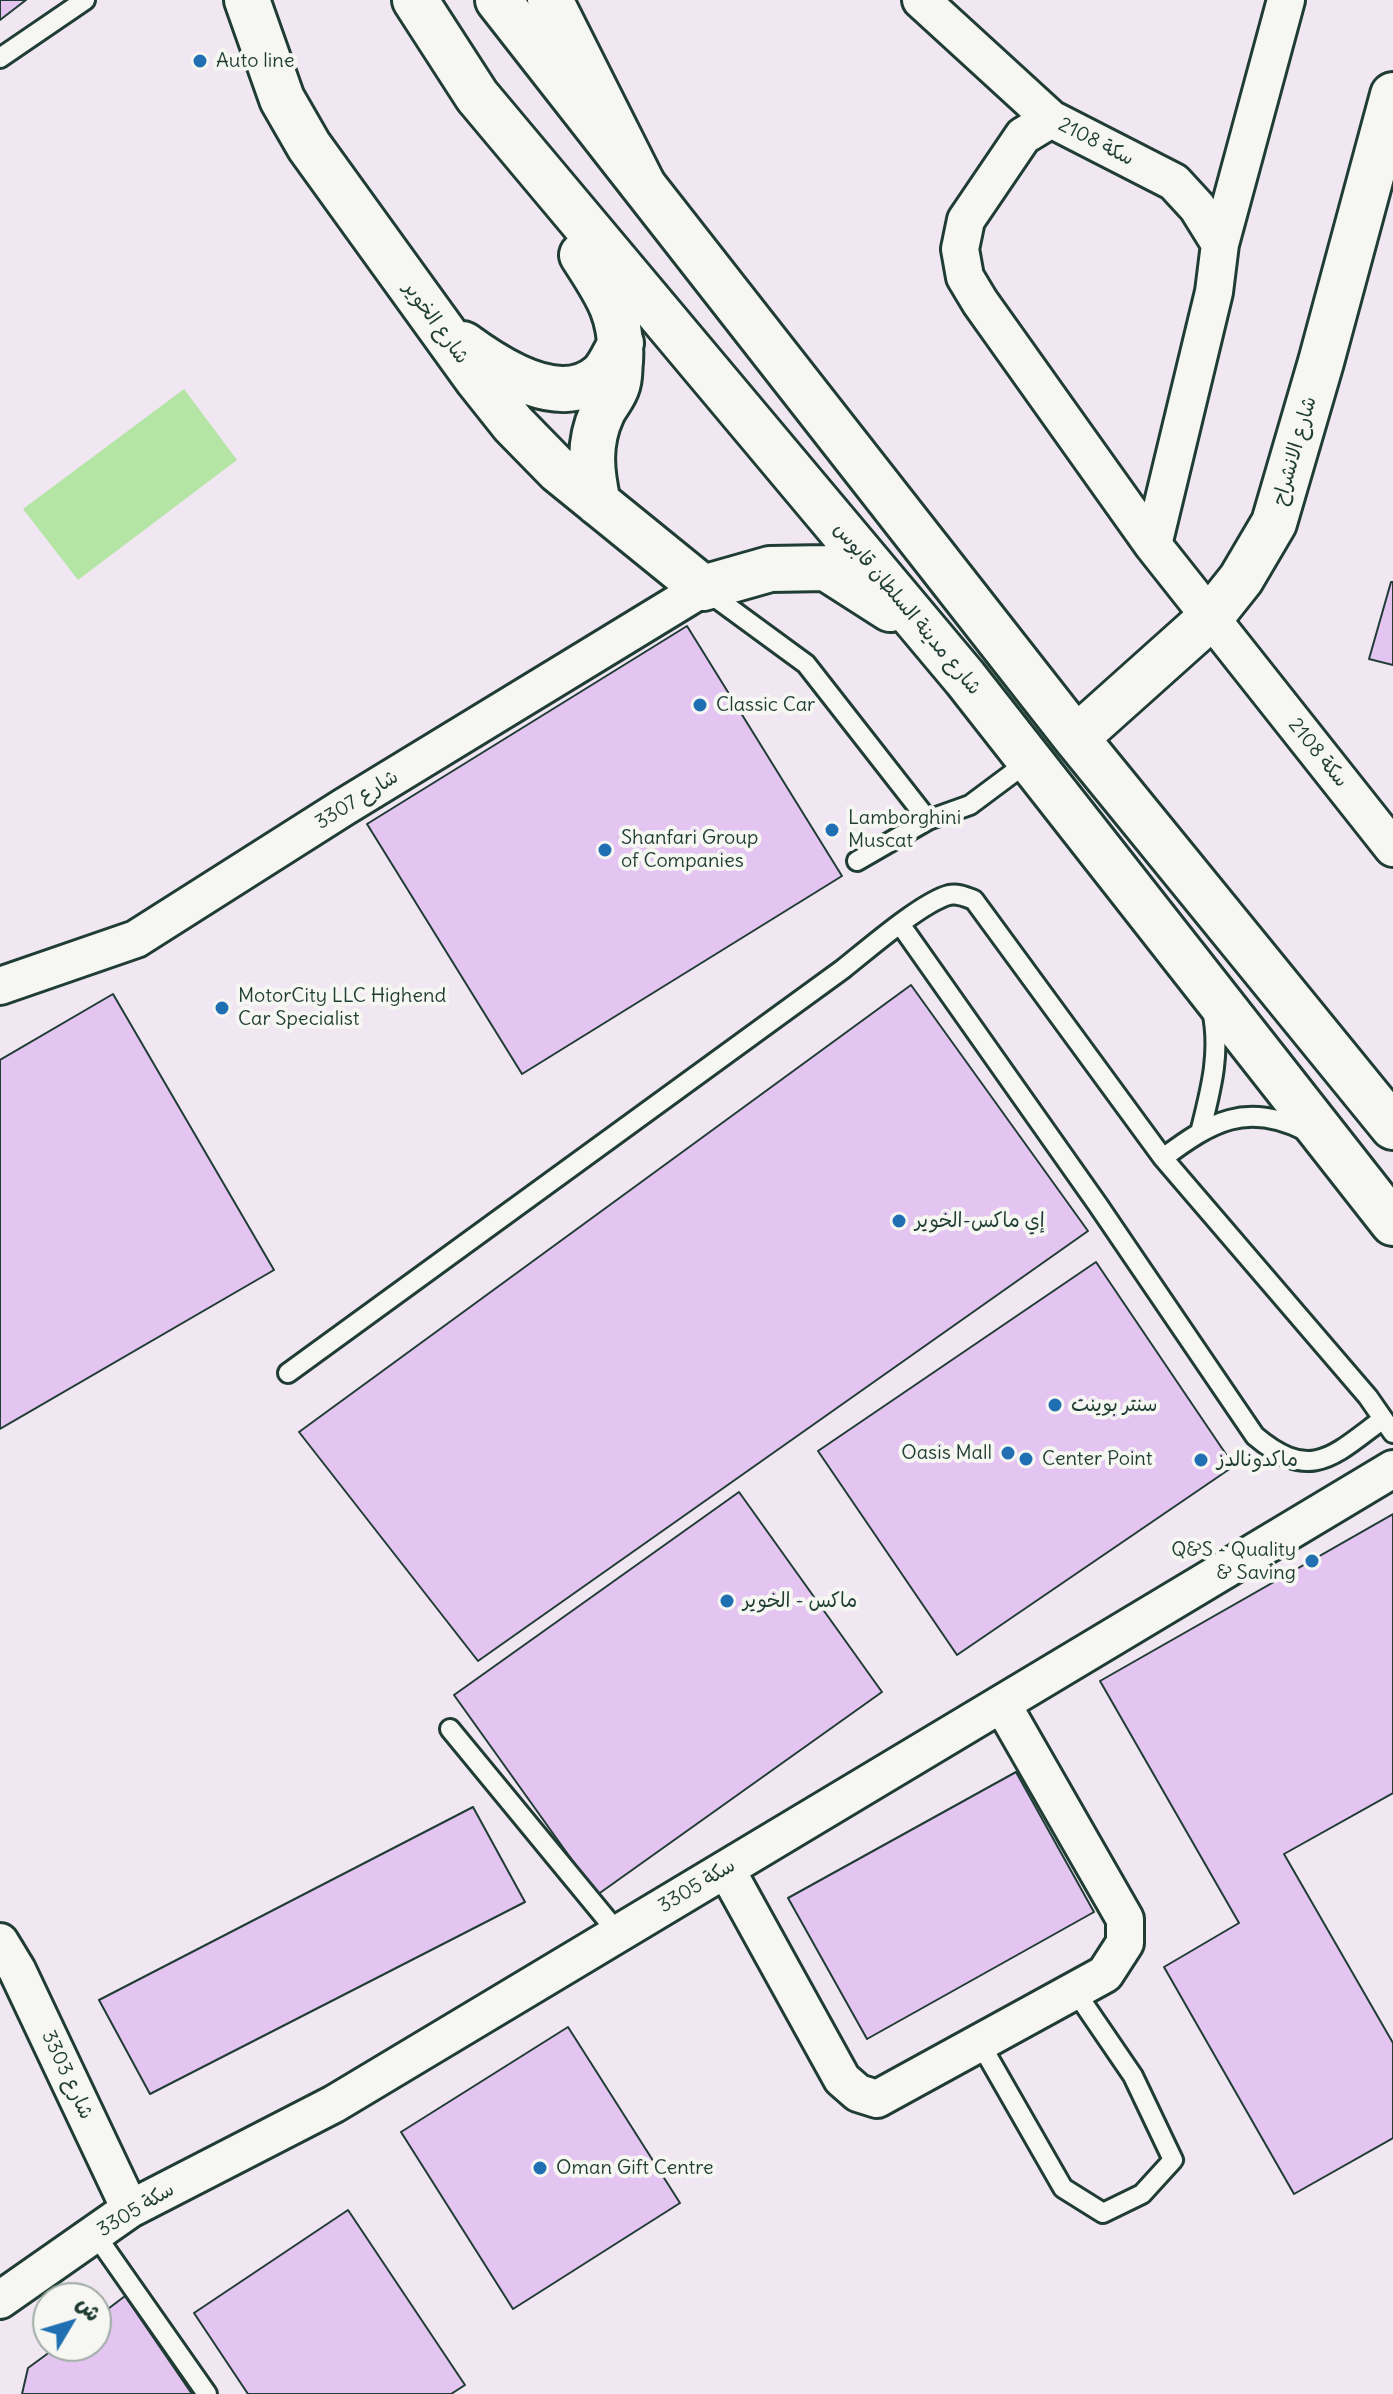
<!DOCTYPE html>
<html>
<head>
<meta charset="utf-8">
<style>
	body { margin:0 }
	#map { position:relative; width:1393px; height:2394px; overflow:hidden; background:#f1e7f2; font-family:Delius,"Playpen Sans Arabic",sans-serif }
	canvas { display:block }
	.north { position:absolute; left:32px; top:2282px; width:80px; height:80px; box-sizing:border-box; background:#f6f6f2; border:2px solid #a0aca6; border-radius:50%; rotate:52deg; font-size:22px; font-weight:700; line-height:32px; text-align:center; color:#1f3d34 }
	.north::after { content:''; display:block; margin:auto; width:28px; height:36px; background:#1f6fb2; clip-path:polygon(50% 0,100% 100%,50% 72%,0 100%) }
</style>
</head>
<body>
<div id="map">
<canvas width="1393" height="2394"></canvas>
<div class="north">ش</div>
</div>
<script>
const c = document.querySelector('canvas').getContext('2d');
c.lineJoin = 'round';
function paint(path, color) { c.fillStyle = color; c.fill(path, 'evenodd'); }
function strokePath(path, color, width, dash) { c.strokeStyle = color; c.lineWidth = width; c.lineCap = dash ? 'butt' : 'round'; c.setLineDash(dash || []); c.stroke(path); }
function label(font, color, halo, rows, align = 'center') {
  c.font = font + ' Delius,"Playpen Sans Arabic",sans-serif'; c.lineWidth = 8; c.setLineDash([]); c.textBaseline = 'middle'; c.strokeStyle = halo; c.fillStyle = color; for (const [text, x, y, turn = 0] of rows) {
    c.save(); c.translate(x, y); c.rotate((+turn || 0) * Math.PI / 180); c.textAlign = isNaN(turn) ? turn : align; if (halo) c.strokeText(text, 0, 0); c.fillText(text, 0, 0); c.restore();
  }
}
paint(new Path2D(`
	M 184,389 L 237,460 L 78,580 L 23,509 Z`), '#b5e5a4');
const building = new Path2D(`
	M 0,0 L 26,0 L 0,20 Z
	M 1391,582 L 1393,582 L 1393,665 L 1369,659 Z
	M 687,626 L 842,876 L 522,1074 L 367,824 Z
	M 911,985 L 1088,1231 L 478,1661 L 299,1432 Z
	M 113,994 L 274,1270 L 0,1429 L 0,1060 Z
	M 1096,1262 L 1234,1466 L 957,1655 L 818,1451 Z
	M 739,1492 L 882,1692 L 597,1895 L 454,1695 Z
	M 1393,1514 L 1393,1793 L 1284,1854 L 1393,2043 L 1393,2138 L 1294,2194 L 1164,1967 L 1239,1923 L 1100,1681 Z
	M 1016,1772 L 1094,1912 L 867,2039 L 788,1898 Z
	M 473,1807 L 525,1902 L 150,2094 L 99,2000 Z
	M 568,2027 L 680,2203 L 513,2309 L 401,2132 Z
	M 348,2210 L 465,2385 L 451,2394 L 248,2394 L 194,2313 Z
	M 125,2296 L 192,2394 L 22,2394 L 28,2368 L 58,2346 L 96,2346 L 96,2318 Z`);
paint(building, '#e4c4f1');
strokePath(building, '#1f3d34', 2);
const lane = new Path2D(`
	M 0,58 L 85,0
	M 705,590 L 806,664 L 928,820
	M 857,861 L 928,820 L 970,805 L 1029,761
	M 900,924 L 1098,1205 L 1255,1436 C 1311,1483 1333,1456 1383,1419
	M 1201,1129 C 1211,1089 1221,1052 1212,1010
	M 1163,1158 C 1211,1122 1246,1101 1306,1131
	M 288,1373 L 843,969 C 867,950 922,902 949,895 C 958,893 966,897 974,900 L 1163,1158 L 1368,1397 L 1393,1433
	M 450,1729 L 618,1933
	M 980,2043 L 1063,2188 L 1103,2213 L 1142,2194 L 1173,2160 L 1133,2076 L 1075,1991
	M 95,2234 L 207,2394`);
const street = new Path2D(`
	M 921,0 L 1051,119
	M 1220,244 L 1286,0
	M 1153,545 L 1214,292 L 1220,244 L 1197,207 L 1174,182 L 1051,119 L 1023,136 L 966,220 L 960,249 L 965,277 L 980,302 L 1153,545 L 1393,848
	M 0,986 L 136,939 L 344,807 L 703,588
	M 726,1869 L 842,2079 L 858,2093 L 877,2099 L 1105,1974 L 1125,1943 L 1125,1919 L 1002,1704
	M 0,1942 L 17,1970 L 130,2209
	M 0,2300 L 130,2209 L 334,2104 L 1393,1469`);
const secondary = new Path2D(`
	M 247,0 L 282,99 L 309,146 L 478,380 L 513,424 L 559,471 L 703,588 L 770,569 L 826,568 L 890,609
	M 415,0 L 477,96 L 965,678 L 1393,1223
	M 498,0 L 1076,738 L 1393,1127
	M 582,255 C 606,292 623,315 620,362 C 619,369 620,379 617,386 C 614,396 606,404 602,413 C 588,443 591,472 598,503
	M 463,344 C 497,369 561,411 601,375 C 609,368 615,353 621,343
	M 1076,738 L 1210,618 L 1241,579 L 1274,523 L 1321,362 L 1393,95`);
const highway = new Path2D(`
	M 550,0 L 642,183`);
strokePath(lane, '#1f3d34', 24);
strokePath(street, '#1f3d34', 42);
strokePath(secondary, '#1f3d34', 50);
strokePath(highway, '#1f3d34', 50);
strokePath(lane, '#f6f6f2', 18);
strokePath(street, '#f6f6f2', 36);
strokePath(secondary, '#f6f6f2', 44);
strokePath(highway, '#f6f6f2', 44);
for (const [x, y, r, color] of [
	[200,61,8,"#1f6fb2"],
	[700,705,8,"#1f6fb2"],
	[832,830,8,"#1f6fb2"],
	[605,850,8,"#1f6fb2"],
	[222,1008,8,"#1f6fb2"],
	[899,1221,8,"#1f6fb2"],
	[1055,1405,8,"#1f6fb2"],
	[1008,1453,8,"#1f6fb2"],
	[1026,1459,8,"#1f6fb2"],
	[1201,1460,8,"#1f6fb2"],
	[1312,1561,8,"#1f6fb2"],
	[727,1601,8,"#1f6fb2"],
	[540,2168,8,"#1f6fb2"]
]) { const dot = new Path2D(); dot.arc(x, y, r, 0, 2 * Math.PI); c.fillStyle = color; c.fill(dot); strokePath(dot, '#f6f6f2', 3); }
label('20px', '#1f3d34', '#f6f6f2', [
	["Auto line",216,61],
	["Classic Car",716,705],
	["Lamborghini",848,818],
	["Muscat",848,841],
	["Shanfari Group",621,838],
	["of Companies",621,861],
	["MotorCity LLC Highend",238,996],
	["Car Specialist",238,1019],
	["إي ماكس-الخوير",915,1221],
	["سنتر بوينت",1071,1405],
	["Oasis Mall",992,1453,"right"],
	["Center Point",1042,1459],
	["ماكدونالدز",1217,1460],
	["Q&S - Quality",1296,1550,"right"],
	["& Saving",1296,1573,"right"],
	["ماكس - الخوير",743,1601],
	["Oman Gift Centre",556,2168]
], 'left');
label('20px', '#1f3d34', '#f6f6f2', [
	["سكة 2108",1096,142,27],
	["شارع الخوير",436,323,54],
	["شارع الانشراح",1295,451,-74],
	["شارع مدينة السلطان قابوس",907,609,50],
	["سكة 2108",1318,753,51],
	["3307 شارع",357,800,-32],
	["3305 سكة",697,1886,-31],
	["3303 شارع",67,2075,65],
	["3305 سكة",136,2210,-31]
]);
</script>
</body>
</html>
